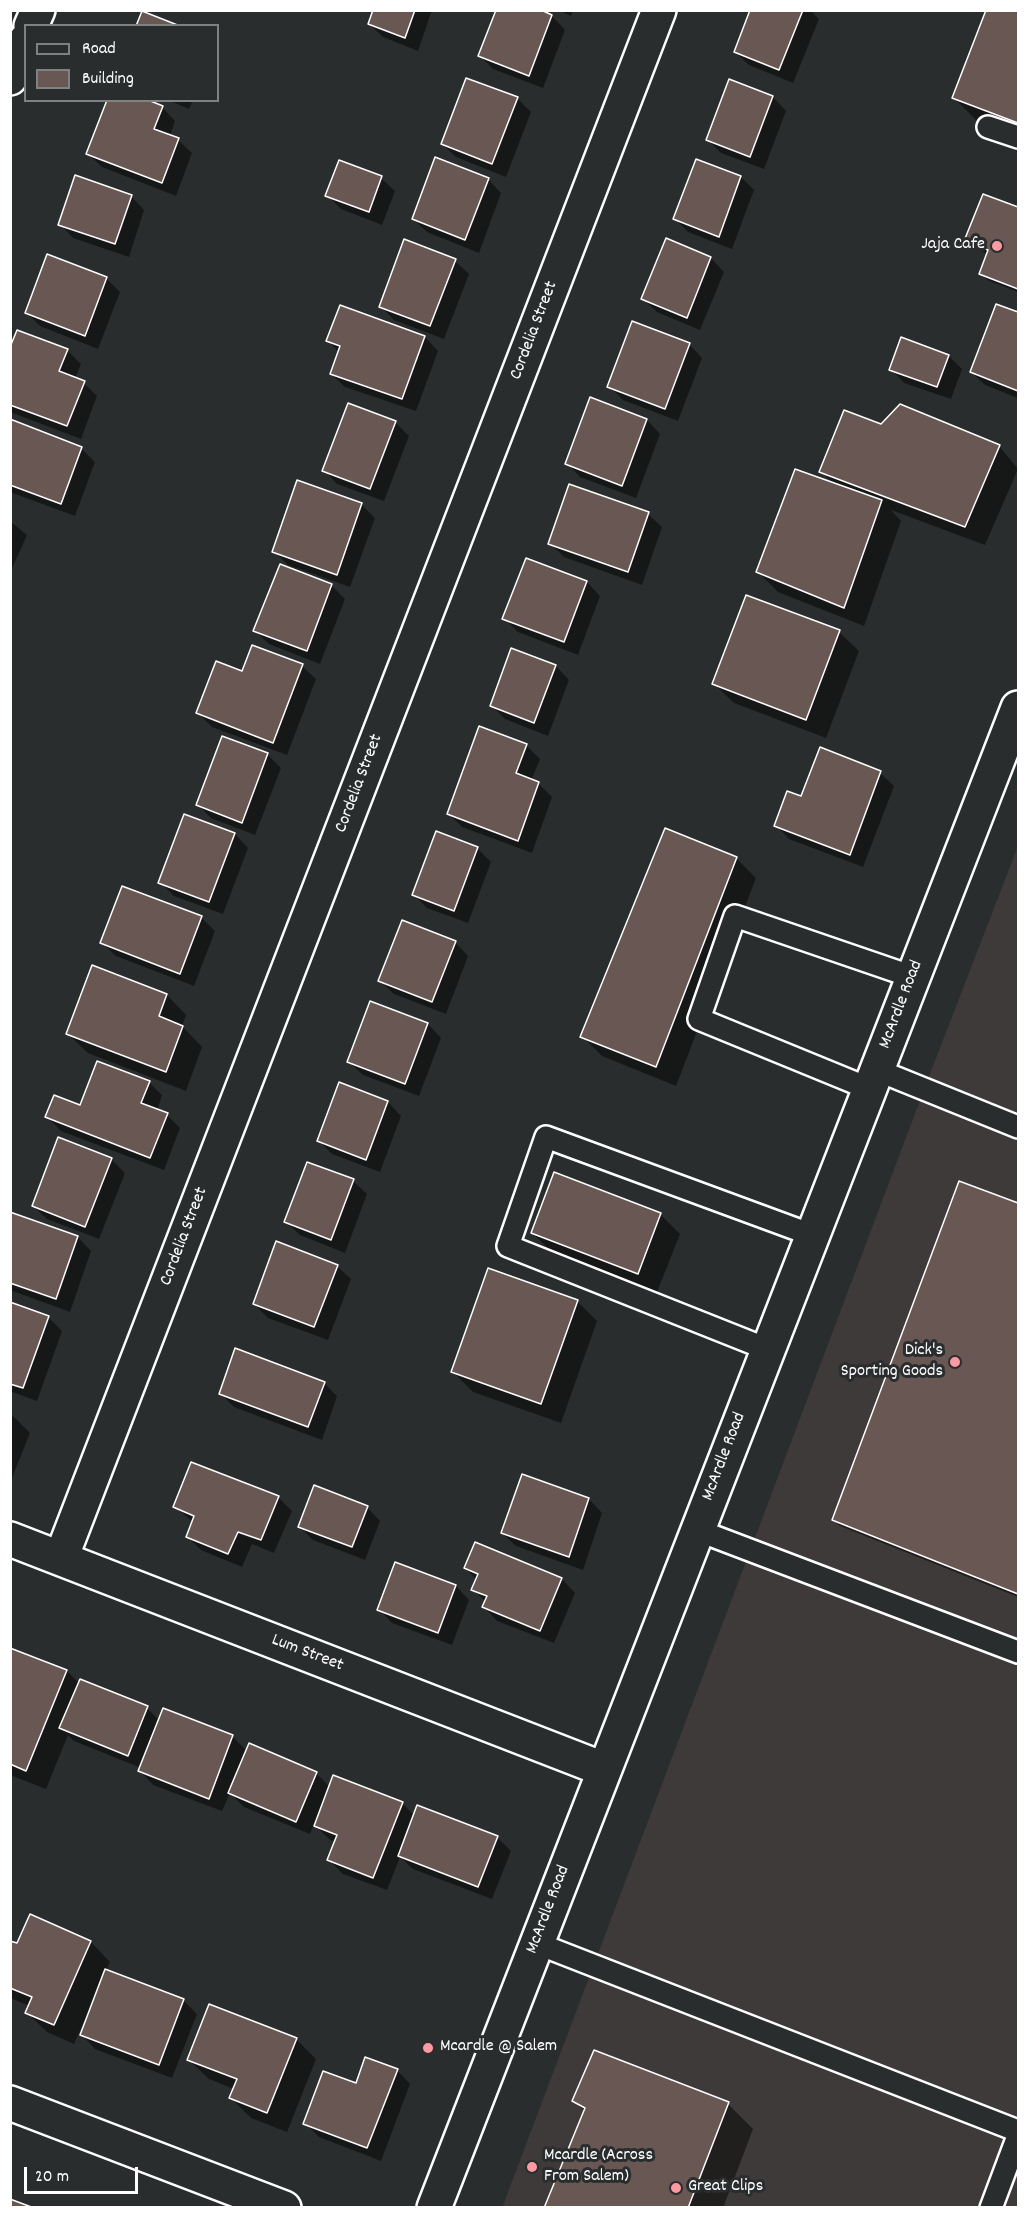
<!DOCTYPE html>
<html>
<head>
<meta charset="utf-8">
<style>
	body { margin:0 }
	#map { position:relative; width:1029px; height:2218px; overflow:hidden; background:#2a2d2e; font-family:Dekko,sans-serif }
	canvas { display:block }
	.frame { position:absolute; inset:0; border:12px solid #fff; pointer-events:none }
	.legend { position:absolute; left:24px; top:24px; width:195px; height:78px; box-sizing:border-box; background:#2a2d2e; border:2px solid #7f8182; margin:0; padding:8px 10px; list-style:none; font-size:18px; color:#fff }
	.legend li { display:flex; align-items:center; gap:12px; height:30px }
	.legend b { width:30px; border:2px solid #7f8182 }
	.scale { position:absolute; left:24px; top:2167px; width:114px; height:27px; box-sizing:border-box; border:3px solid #fff; border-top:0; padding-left:8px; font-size:18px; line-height:21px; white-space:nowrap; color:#fff; -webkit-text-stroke:4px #2a2d2e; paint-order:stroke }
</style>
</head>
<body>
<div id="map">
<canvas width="1029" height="2218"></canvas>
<div class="frame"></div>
<ul class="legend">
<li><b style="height:8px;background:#2a2d2e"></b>Road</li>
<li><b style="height:16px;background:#685752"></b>Building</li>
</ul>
<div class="scale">20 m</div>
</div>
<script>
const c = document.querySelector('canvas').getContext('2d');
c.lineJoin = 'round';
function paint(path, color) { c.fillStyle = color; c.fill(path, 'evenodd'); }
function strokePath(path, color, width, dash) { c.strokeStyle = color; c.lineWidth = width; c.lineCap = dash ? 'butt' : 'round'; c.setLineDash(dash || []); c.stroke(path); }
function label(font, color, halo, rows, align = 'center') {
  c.font = font + ' Dekko,sans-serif'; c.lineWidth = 6; c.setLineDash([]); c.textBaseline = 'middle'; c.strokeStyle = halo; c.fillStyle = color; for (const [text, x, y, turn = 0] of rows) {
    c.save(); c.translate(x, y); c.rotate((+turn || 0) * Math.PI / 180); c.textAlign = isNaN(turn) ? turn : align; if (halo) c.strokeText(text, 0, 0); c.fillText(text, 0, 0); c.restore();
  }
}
paint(new Path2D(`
	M 1018,846 L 1018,2207 L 502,2208 L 933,1066 Z`), '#3d3a39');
paint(new Path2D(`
	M 375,10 L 432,10 L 418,51 L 383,37 L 369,24 Z
	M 536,10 L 552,16 L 565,30 L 543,88 L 493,69 L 480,56 Z
	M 558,10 L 573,10 L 571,16 Z
	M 751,10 L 810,10 L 819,19 L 793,83 L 749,65 L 735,52 Z
	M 988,10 L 1018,10 L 1018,138 L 979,123 L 954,98 Z
	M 773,97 L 786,111 L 764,169 L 721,153 L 707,139 Z
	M 517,98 L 531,112 L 506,177 L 456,157 L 442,144 Z
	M 168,100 L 193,100 L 189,109 Z
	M 162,107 L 175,121 L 170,136 L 178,140 L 192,153 L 176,196 L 102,167 L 88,154 Z
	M 741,177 L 754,190 L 732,249 L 688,232 L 675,219 Z
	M 381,178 L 395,191 L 382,225 L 341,209 L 327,195 Z
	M 488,179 L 501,193 L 479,253 L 427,232 L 413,219 Z
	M 131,196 L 144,210 L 129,257 L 73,238 L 60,224 Z
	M 984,196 L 1018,209 L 1018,292 L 987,280 L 981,273 L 988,254 L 972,247 L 966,241 Z
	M 667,240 L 711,258 L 724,272 L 700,330 L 657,312 L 643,299 Z
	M 455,261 L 469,274 L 444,339 L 394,320 L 380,306 Z
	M 106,278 L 120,292 L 98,349 L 40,326 L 26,312 Z
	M 997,306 L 1018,314 L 1018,398 L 985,385 L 971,372 Z
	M 340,307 L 425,337 L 438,351 L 416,411 L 345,387 L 331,374 L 339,352 L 328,341 Z
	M 689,344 L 702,358 L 678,421 L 623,400 L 609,386 Z
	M 67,350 L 81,364 L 75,379 L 84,383 L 97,396 L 81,439 L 10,412 L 10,352 Z
	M 949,356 L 962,369 L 951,399 L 904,383 L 891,369 Z
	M 591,399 L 647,420 L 660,434 L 636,498 L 580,477 L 567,463 Z
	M 900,406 L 1000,447 L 1018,469 L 985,545 L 891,510 L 901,521 L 864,626 L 778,592 L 758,572 L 834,484 L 821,471 L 881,426 Z
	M 10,421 L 81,448 L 95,462 L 75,516 L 10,492 Z
	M 395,422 L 409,436 L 384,501 L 337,484 L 324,470 Z
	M 361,504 L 375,518 L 350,587 L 288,565 L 274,551 Z
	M 648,514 L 662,527 L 642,585 L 564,557 L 550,543 Z
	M 10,521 L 27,535 L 10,573 Z
	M 587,582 L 600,596 L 578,655 L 518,632 L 504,618 Z
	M 331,585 L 345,599 L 320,664 L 269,644 L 255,631 Z
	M 747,597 L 839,632 L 859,651 L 826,738 L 734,703 L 714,684 Z
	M 512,650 L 556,666 L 569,680 L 548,736 L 505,719 L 491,705 Z
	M 302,666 L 316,679 L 287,755 L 212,727 L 198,713 L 243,673 Z
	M 526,745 L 540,759 L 531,781 L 538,783 L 552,797 L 532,853 L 462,827 L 448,813 Z
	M 267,754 L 281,768 L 255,835 L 211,818 L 197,804 Z
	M 880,773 L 894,786 L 863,867 L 789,839 L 776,825 L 802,798 Z
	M 185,816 L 235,834 L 248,848 L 223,914 L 174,896 L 160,882 Z
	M 477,848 L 491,862 L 468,923 L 427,908 L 413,894 Z
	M 736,858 L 756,878 L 676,1086 L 602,1056 L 582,1036 Z
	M 201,917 L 215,931 L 194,986 L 116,956 L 102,943 Z
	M 455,942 L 468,956 L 446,1014 L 394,994 L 380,981 Z
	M 167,995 L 186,1015 L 182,1026 L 202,1047 L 186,1091 L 88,1053 L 68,1034 Z
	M 428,1024 L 441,1038 L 419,1096 L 363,1075 L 349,1062 Z
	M 149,1082 L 162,1095 L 157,1111 L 167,1115 L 180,1128 L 164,1170 L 61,1131 L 47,1117 Z
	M 388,1102 L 401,1116 L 380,1172 L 332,1154 L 319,1141 Z
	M 111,1159 L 125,1173 L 99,1239 L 47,1219 L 33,1206 Z
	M 353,1181 L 367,1194 L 345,1253 L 300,1235 L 286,1222 Z
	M 960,1183 L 1018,1205 L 1018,1597 L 840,1526 L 833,1520 Z
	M 10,1213 L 78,1237 L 91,1251 L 70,1312 L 10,1290 Z
	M 660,1214 L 680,1234 L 657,1292 L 552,1252 L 532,1233 Z
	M 337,1266 L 351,1279 L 328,1340 L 268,1318 L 254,1304 Z
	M 577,1301 L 597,1321 L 561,1423 L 473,1392 L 453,1372 Z
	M 10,1304 L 48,1317 L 62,1331 L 37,1401 L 10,1391 Z
	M 324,1383 L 337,1396 L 322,1440 L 234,1407 L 220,1393 Z
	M 10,1413 L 30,1433 L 10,1483 Z
	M 523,1476 L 589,1499 L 602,1513 L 583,1570 L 516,1546 L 502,1533 Z
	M 278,1497 L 292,1511 L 274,1553 L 252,1544 L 242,1567 L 201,1550 L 188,1537 L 193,1522 L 174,1506 Z
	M 367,1507 L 380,1521 L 365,1560 L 313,1540 L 300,1527 Z
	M 476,1544 L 562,1579 L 575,1593 L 554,1643 L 497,1621 L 484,1607 L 486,1602 L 473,1589 L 477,1580 L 465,1568 Z
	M 456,1586 L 469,1600 L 452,1645 L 392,1623 L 379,1609 Z
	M 10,1649 L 67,1671 L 79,1683 L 147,1708 L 160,1721 L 164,1710 L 233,1737 L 247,1751 L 316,1773 L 330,1787 L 402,1803 L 415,1816 L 497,1837 L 511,1851 L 492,1899 L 413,1869 L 400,1857 L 387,1890 L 343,1874 L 329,1860 L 336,1842 L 329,1839 L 314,1824 L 310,1834 L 244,1807 L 230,1793 L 222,1811 L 153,1785 L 140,1771 L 141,1768 L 74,1741 L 68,1735 L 46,1789 L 10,1775 Z
	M 31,1916 L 91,1942 L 110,1962 L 106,1971 L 183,2000 L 197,2014 L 172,2078 L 95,2049 L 82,2035 L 88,2018 L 86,2017 L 74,2044 L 47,2032 L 27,2013 L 30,2006 L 10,1998 L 10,1942 L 17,1945 Z
	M 296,2039 L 316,2059 L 287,2132 L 251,2118 L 231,2098 L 234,2089 L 209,2079 L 189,2060 Z
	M 397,2070 L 410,2084 L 381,2161 L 319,2137 L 305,2123 L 357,2085 Z
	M 573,2100 L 728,2104 L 753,2129 L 723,2208 L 546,2208 L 585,2112 Z`), '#0007');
const building = new Path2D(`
	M 373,10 L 415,10 L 405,38 L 368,24 Z
	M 496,10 L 541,10 L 552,15 L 529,76 L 478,56 Z
	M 750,10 L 803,10 L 779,70 L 734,52 Z
	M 986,10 L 1018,10 L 1018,123 L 952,98 Z
	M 142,11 L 180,26 L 136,26 Z
	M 466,78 L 518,97 L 492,164 L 441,144 Z
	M 729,79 L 773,96 L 750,157 L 706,140 Z
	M 107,100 L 148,100 L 163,106 L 154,129 L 179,138 L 162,183 L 86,154 Z
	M 435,157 L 489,178 L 465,240 L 412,219 Z
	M 696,159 L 741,176 L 719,237 L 673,219 Z
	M 339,160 L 382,176 L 369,212 L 325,196 Z
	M 75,175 L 132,195 L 115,244 L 58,225 Z
	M 983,194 L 1018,207 L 1018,289 L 979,274 L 988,250 L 964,241 Z
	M 666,238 L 711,257 L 687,318 L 641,299 Z
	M 404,239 L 456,259 L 430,326 L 379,307 Z
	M 47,254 L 107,277 L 85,336 L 25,313 Z
	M 996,304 L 1018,312 L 1018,391 L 970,372 Z
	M 340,305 L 425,336 L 402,399 L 330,374 L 340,346 L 326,341 Z
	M 632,321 L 690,343 L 665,409 L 607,387 Z
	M 17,330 L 68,349 L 59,371 L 85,381 L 67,426 L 10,405 L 10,347 Z
	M 901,337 L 949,355 L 937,387 L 889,370 Z
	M 590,397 L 647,419 L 622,486 L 565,464 Z
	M 348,403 L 396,421 L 370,489 L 322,471 Z
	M 900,404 L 1000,445 L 965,527 L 819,472 L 844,410 L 881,424 Z
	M 10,419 L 82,447 L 61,504 L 10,485 Z
	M 795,469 L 882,500 L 844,608 L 756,572 Z
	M 297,480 L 362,503 L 337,575 L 272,552 Z
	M 569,484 L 649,512 L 628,572 L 548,544 Z
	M 526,558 L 587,581 L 564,642 L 502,619 Z
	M 280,564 L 332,584 L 307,651 L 253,631 Z
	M 746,595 L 840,630 L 806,720 L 712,684 Z
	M 252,645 L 303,664 L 273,743 L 196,713 L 216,661 L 242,671 Z
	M 511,648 L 556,665 L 534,723 L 490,706 Z
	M 479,726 L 527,744 L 516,773 L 539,782 L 518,841 L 447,814 Z
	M 222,736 L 268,753 L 242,823 L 196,805 Z
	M 820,747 L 881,771 L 850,855 L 774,826 L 787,791 L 801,796 Z
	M 184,814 L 235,833 L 209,902 L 158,883 Z
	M 665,828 L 737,857 L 656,1067 L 580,1037 Z
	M 436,831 L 478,847 L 454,911 L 412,895 Z
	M 122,886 L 202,916 L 180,974 L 100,943 Z
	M 402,920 L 456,941 L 432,1002 L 378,981 Z
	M 92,965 L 167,994 L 159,1016 L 183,1026 L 166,1072 L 66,1034 Z
	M 370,1001 L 428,1023 L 405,1084 L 347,1062 Z
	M 97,1061 L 150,1081 L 141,1103 L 168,1113 L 150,1158 L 45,1117 L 54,1095 L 80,1105 Z
	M 339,1082 L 388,1101 L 366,1160 L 317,1141 Z
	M 58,1137 L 112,1158 L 85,1227 L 32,1206 Z
	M 307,1162 L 354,1179 L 331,1240 L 284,1222 Z
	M 554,1172 L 661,1213 L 638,1274 L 531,1233 Z
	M 959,1181 L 1018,1203 L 1018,1594 L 832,1520 Z
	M 10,1212 L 78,1236 L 56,1299 L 10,1283 Z
	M 276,1241 L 338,1265 L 314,1327 L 253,1304 Z
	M 488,1268 L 578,1300 L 541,1404 L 451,1372 Z
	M 10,1302 L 49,1316 L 23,1388 L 10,1384 Z
	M 235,1348 L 325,1382 L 308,1427 L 219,1394 Z
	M 191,1462 L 279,1496 L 261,1540 L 238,1532 L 228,1554 L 186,1537 L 194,1516 L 173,1507 Z
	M 522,1474 L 589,1498 L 569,1557 L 501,1533 Z
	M 314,1485 L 368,1506 L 352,1547 L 298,1527 Z
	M 475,1542 L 562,1578 L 540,1631 L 482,1607 L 487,1596 L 471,1590 L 478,1574 L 464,1568 Z
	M 395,1562 L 456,1585 L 438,1633 L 377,1610 Z
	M 10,1648 L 67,1670 L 26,1771 L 10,1764 Z
	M 80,1679 L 148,1706 L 128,1756 L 59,1728 Z
	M 163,1708 L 233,1735 L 209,1799 L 138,1771 Z
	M 249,1743 L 317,1772 L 296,1822 L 228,1793 Z
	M 333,1775 L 403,1802 L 373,1878 L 327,1860 L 337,1835 L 314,1826 Z
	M 417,1805 L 498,1836 L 478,1887 L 398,1856 Z
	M 30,1914 L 91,1941 L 54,2025 L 25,2013 L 32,1997 L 10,1988 L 10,1941 L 17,1943 Z
	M 105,1969 L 184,1999 L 159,2065 L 80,2035 Z
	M 209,2004 L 297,2038 L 267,2113 L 229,2098 L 237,2079 L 187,2060 Z
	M 594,2050 L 729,2102 L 688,2208 L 544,2208 L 585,2108 L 572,2101 Z
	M 365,2057 L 398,2069 L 367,2148 L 303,2124 L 323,2071 L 356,2083 Z
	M 10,2199 L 34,2208 L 10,2208 Z`);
paint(building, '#685752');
strokePath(building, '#fff', 1.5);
const service = new Path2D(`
	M 988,127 L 1018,137
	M 877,1070 L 1018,1127
	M 870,1089 L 699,1019 L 735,916 L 913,977
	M 767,1349 L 508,1246 L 546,1137 L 812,1235
	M 697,1530 L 1018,1652
	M 536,1943 L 1018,2131
	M 991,2208 L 1018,2136`);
const minor = new Path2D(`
	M 31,26 L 38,10
	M 10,78 L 26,40
	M 10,1539 L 603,1769
	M 61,1558 L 659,10
	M 10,2103 L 284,2208`);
const secondary = new Path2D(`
	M 434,2208 L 1018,708`);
strokePath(service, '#fff', 26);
strokePath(minor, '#fff', 38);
strokePath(secondary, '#fff', 38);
strokePath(service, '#2a2d2e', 21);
strokePath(minor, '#2a2d2e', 33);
strokePath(secondary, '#2a2d2e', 33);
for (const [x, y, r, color] of [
	[997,246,6,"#ff9aa2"],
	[955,1362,6,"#ff9aa2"],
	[428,2048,6,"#ff9aa2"],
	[532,2167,6,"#ff9aa2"],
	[676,2188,6,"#ff9aa2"]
]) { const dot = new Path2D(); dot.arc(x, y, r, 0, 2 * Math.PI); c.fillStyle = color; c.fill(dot); strokePath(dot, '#2a2d2e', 2); }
label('18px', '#fff', '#2a2d2e', [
	["Jaja Cafe",985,246,"right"],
	["Dick's",943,1352,"right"],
	["Sporting Goods",943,1373,"right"],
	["Mcardle @ Salem",440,2048],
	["Mcardle (Across",544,2157],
	["From Salem)",544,2178],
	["Great Clips",688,2188]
], 'left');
label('18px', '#fff', '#2a2d2e', [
	["Cordelia Street",535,331,-69],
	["Cordelia Street",360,784,-69],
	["McArdle Road",902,1005,-69],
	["Cordelia Street",185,1237,-69],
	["McArdle Road",725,1457,-69],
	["Lum Street",307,1654,21],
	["McArdle Road",549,1910,-69]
]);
</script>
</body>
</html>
